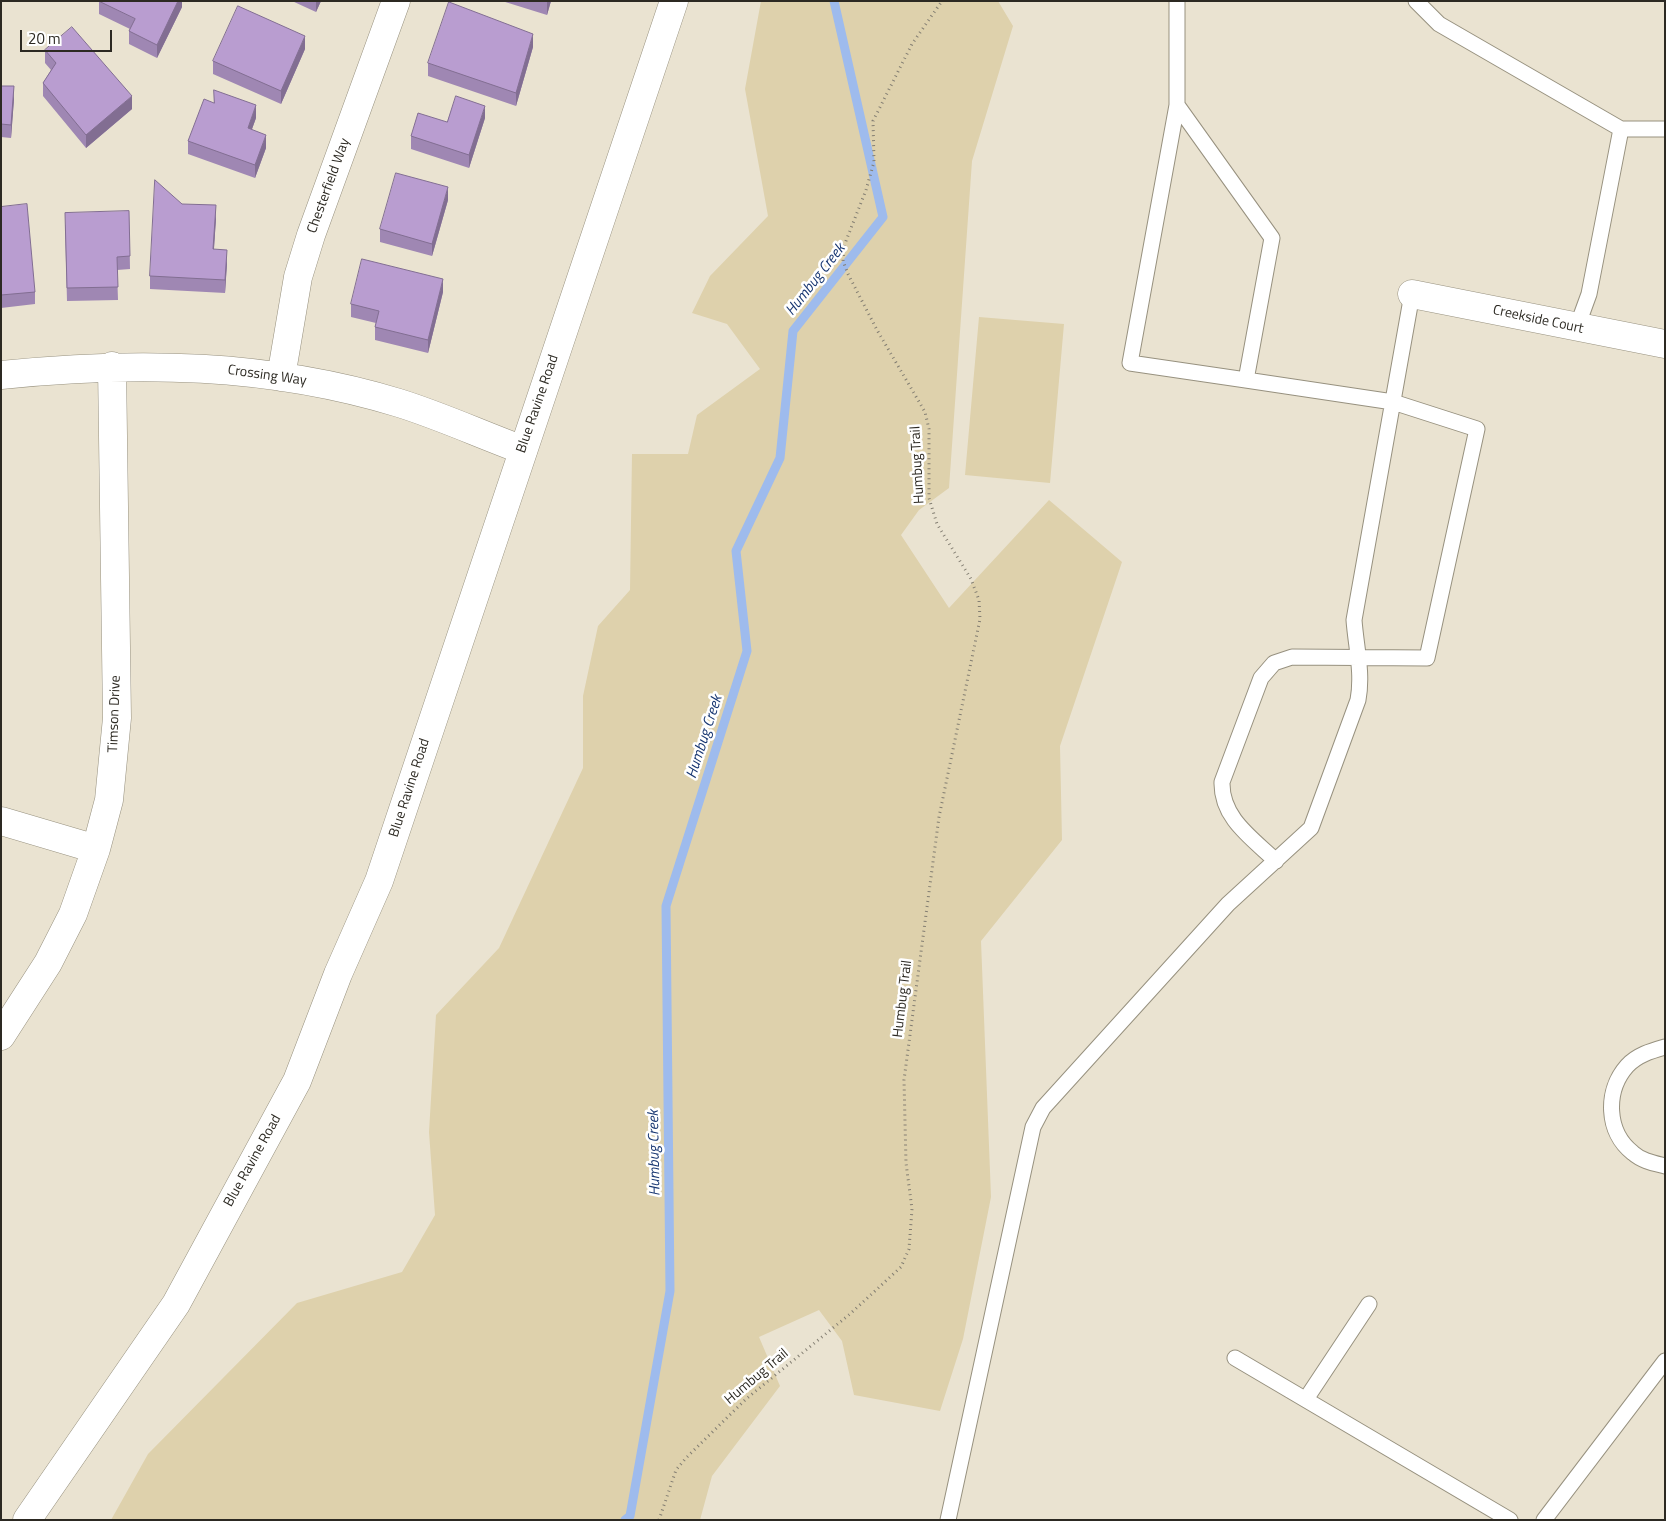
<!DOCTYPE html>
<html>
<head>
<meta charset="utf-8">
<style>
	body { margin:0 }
	#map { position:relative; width:1666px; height:1521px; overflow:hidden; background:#eae3d1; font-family:"Titillium Web",sans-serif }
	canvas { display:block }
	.frame { position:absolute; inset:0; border:2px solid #2c2922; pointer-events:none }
	.scale { position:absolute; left:20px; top:30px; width:92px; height:22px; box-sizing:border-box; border:2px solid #2c2922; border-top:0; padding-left:6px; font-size:15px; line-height:18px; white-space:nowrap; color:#2c2922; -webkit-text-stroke:4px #fff; paint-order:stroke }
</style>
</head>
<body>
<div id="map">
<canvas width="1666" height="1521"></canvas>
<div class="frame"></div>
<div class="scale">20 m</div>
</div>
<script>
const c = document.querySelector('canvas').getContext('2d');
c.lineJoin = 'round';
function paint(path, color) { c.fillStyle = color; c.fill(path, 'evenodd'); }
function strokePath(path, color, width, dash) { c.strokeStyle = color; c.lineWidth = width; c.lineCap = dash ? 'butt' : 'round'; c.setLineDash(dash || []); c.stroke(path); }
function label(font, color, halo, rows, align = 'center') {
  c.font = font + ' "Titillium Web",sans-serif'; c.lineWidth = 5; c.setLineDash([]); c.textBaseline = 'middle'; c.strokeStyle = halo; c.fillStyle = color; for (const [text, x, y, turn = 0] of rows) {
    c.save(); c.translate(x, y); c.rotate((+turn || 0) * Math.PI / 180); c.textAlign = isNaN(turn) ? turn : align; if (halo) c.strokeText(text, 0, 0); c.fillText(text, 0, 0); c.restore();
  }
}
paint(new Path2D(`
	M 761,1 L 998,1 L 1013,26 L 972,161 L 949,488 L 919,510 L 901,535 L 949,608 L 1049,500 L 1122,562 L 1060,746 L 1062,840 L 981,941 L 991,1197 L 963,1339 L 940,1411 L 854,1395 L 842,1341 L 819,1310 L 759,1337 L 780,1386 L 712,1476 L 700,1520 L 111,1520 L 148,1454 L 297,1303 L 402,1272 L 435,1215 L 429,1132 L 436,1015 L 499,948 L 583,768 L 583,696 L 598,626 L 630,590 L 632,454 L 688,454 L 697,415 L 760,369 L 727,324 L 692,313 L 710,276 L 768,216 L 745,89 Z
	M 979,317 L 1064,324 L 1050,483 L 965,475 Z`), '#ded1ac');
strokePath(new Path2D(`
	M 625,1520 L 630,1516 L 670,1291 L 666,906 L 747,651 L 736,551 L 780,458 L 793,331 L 883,217 L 834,1`), '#9ebbed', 9);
const service = new Path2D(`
	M 1177,1 L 1177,105
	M 1416,1 L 1439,24 L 1621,129
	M 1177,105 L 1272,238 L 1246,380 L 1130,363 Z
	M 1577,327 L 1589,294 L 1621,129 L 1665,129
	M 1246,380 L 1393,402 L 1477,429 L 1427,658 L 1292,657 L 1274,663 L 1261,678 L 1222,782 C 1221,818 1252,838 1276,861
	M 1665,1047 C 1651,1051 1637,1055 1627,1066 C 1605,1091 1606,1132 1633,1153 C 1642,1161 1653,1163 1665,1166
	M 1235,1358 L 1510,1520
	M 1306,1399 L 1369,1304
	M 948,1520 L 1033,1127 L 1043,1108 L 1228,904 L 1311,828 L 1358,700 C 1363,673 1356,647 1354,620 L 1412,294
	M 1544,1520 L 1665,1361`);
const minor = new Path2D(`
	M 1412,294 L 1665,344
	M 1,375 C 136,361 268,363 399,403 C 441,416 482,435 523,450
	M 281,377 L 298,277 L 311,235 L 396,1
	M 1,821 L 96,849
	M 1,1036 L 48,963 L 73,914 L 96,849 L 109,800 L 117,718 L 112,366`);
const secondary = new Path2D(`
	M 27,1520 L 176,1304 L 297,1081 L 338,974 L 379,881 L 674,1`);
strokePath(service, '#97917f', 17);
strokePath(minor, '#97917f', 29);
strokePath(secondary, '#97917f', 29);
strokePath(new Path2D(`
	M 659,1520 L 676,1470 L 686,1458 L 746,1399 L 850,1314 L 901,1267 L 909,1249 L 912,1209 L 906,1163 L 904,1080 L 939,817 L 980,619 L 979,600 L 971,579 L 937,524 L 929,498 L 929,429 L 925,412 L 877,330 L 848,274 L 843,261 L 844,246 L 866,190 L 874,162 L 873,121 L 912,44 L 942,1`), '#837e72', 3, [1, 4]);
strokePath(service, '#fff', 15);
strokePath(minor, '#fff', 28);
strokePath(secondary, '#fff', 28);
paint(new Path2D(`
	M 99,1 L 182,1 L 182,7 L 157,58 L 129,44 L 129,31 L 130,29 L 99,14 Z
	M 292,1 L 321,1 L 316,12 Z
	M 502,1 L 551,1 L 547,15 Z
	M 533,47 L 516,106 L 428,76 L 428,63 Z
	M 305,49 L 281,104 L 213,74 L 213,61 Z
	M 45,50 L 132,109 L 86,148 L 43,96 L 43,83 L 51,70 L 45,63 Z
	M 1,86 L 14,99 L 11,138 L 1,137 Z
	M 256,118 L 252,129 L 266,148 L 255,178 L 188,154 L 188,141 Z
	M 485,118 L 469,168 L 411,149 L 411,136 L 447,122 Z
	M 448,200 L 432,256 L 380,242 L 380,229 Z
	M 182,204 L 216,218 L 214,249 L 227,263 L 225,293 L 150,289 L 150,276 Z
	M 1,207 L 35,292 L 35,304 L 1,308 Z
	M 129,211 L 130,269 L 117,270 L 118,300 L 67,301 L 65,225 Z
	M 443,292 L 428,353 L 375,340 L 375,327 L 376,323 L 351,317 L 351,304 Z`), '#9f87b3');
paint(new Path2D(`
	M 178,1 L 182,1 L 182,7 L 157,58 L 157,45 Z
	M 316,1 L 321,1 L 316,12 Z
	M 547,1 L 551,1 L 547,15 Z
	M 533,34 L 533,47 L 516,106 L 516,93 Z
	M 305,36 L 305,49 L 281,104 L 281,91 Z
	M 14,86 L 14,99 L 11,138 L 11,125 Z
	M 132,96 L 132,109 L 86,148 L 86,135 Z
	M 256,105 L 256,118 L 248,140 L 248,128 Z
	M 485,106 L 485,118 L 469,168 L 469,155 Z
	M 266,135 L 266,148 L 255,178 L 255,165 Z
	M 448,187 L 448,200 L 432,256 L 432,244 Z
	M 216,205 L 216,218 L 213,262 L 213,249 Z
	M 227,250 L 227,263 L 225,293 L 225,280 Z
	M 443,279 L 443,292 L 428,353 L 428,340 Z`), '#826e92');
const building = new Path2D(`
	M 99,1 L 178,1 L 157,45 L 129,31 L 135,19 Z
	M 449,2 L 533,34 L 516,93 L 428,63 Z
	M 238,6 L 305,36 L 281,91 L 213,61 Z
	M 72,27 L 132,96 L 86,135 L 43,83 L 56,63 L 45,50 Z
	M 1,86 L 14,86 L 11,125 L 1,124 Z
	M 214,90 L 256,105 L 248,128 L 266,135 L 255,165 L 188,141 L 204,99 L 214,103 Z
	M 456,96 L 485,106 L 469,155 L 411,136 L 418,113 L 447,122 Z
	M 396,173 L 448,187 L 432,244 L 380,229 Z
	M 155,180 L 182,204 L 216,205 L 213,249 L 227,250 L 225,280 L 150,276 Z
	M 27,204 L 35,292 L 1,295 L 1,207 Z
	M 129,211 L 130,256 L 117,257 L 118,287 L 67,288 L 65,213 Z
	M 362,259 L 443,279 L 428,340 L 375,327 L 379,311 L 351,304 Z`);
paint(building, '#b99dd0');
strokePath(building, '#826e92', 1);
label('14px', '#2c2922', '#fff', [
	["Chesterfield Way",329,186,-70],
	["Creekside Court",1538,320,12],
	["Crossing Way",267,376,8],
	["Blue Ravine Road",538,404,-71],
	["Humbug Trail",918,465,-93],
	["Timson Drive",115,714,-88],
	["Blue Ravine Road",410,788,-72],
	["Humbug Trail",903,999,-83],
	["Blue Ravine Road",253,1161,-61],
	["Humbug Trail",757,1377,-40]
]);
label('italic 15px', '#183772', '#fff', [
	["Humbug Creek",816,280,-52],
	["Humbug Creek",705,737,-72],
	["Humbug Creek",655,1153,-91]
]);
</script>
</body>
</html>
